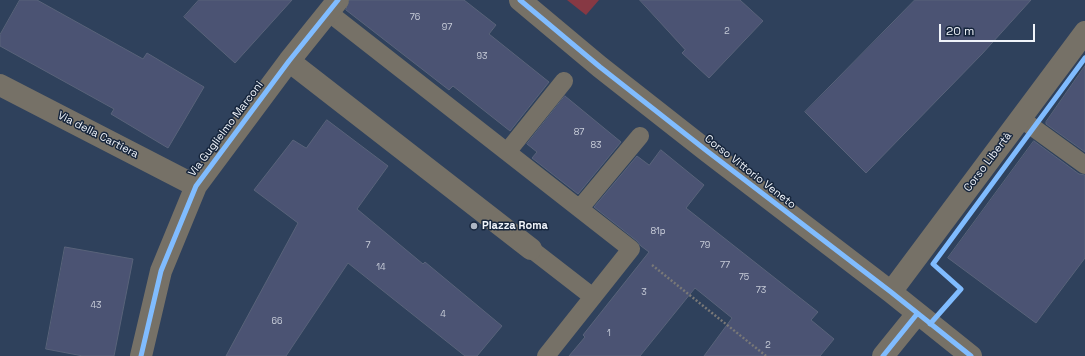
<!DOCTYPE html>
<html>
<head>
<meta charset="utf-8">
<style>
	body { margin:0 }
	#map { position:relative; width:1085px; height:356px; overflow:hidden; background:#2f415c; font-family:"Space Grotesk",sans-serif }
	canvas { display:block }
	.scale { position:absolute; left:939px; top:24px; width:96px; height:18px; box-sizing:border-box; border:2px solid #f0f4fa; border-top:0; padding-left:5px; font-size:12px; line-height:14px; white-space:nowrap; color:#f0f4fa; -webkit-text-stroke:3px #16253c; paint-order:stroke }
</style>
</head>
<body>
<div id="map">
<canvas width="1085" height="356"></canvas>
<div class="scale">20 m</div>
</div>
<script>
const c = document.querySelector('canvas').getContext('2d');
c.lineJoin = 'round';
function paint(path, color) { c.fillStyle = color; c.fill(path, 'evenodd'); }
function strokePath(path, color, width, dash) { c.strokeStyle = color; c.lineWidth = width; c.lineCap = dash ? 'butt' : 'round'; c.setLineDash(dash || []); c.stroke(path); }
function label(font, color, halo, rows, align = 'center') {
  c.font = font + ' "Space Grotesk",sans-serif'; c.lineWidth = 3; c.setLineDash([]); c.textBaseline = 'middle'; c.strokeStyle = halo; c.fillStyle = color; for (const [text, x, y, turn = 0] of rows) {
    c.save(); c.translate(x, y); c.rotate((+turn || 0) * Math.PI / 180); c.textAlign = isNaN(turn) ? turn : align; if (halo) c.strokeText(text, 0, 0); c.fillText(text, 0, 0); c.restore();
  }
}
paint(new Path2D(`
	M 567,0 L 599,0 L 586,15 Z`), '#873944');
const building = new Path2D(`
	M 20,0 L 37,0 L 143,59 L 147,53 L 204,87 L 168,148 L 111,114 L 114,109 L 0,46 L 0,35 Z
	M 199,0 L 292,0 L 235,63 L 184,17 Z
	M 350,0 L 464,0 L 496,25 L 489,34 L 549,82 L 510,131 L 453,86 L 449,90 L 346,10 Z
	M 640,0 L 740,0 L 763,21 L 709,78 L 682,53 L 685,50 Z
	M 915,0 L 1031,0 L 982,54 L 866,173 L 805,112 Z
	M 1085,66 L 1085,152 L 1046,124 L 1046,122 Z
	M 565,96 L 621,142 L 578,194 L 532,158 L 537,152 L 527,144 Z
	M 327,120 L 388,166 L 357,209 L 423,264 L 425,262 L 502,326 L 477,356 L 465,356 L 348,263 L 286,356 L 226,356 L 298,223 L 254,190 L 293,140 L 306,148 Z
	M 1034,141 L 1079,174 L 1085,175 L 1085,258 L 1036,323 L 948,258 Z
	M 661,150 L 704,185 L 686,208 L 818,312 L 811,320 L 834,339 L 820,356 L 704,356 L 732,318 L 695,288 L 640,356 L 569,356 L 585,337 L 583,335 L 649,252 L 641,246 L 637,241 L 594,207 L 637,156 L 649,165 Z
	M 65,247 L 133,259 L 114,356 L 83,356 L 46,349 Z`);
paint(building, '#4b5373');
strokePath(building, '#59637a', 1);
strokePath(new Path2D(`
	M 652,265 L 766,356
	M 941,271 L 961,289 L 949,303`), '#797877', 2.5, [2, 2]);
strokePath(new Path2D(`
	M 328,12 L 631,249 L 546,356
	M 1020,118 L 1085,165
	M 507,152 L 564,81
	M 580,208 L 640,136
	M 531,249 L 593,297`), '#767167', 18);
strokePath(new Path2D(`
	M 520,0 L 600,67 L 707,151 L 891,292 L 971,356
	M 289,61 L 531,249
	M 0,85 L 196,186
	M 891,292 L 1085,32
	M 141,356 L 161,271 L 196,186 L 289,61 L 338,0
	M 883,356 L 917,314`), '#767167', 22);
strokePath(new Path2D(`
	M 520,0 L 600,67 L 707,151 L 891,292 L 971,356
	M 930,324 L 961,289 L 933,264 L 1085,58
	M 141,356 L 161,271 L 196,186 L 289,61 L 338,0
	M 883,356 L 917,314`), '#80bcff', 5);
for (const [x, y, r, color] of [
	[474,226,4,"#acb5c3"]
]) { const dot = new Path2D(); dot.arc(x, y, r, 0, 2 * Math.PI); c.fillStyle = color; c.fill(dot); strokePath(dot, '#16253c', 1.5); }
label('9px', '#c7ccd8', null, [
	["76",415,18],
	["97",447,28],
	["2",727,32],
	["93",482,57],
	["87",579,133],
	["83",596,146],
	["81p",658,232],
	["7",368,246],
	["79",705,246],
	["77",725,266],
	["14",381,268],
	["75",744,278],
	["73",761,291],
	["3",644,293],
	["43",96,306],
	["4",443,315],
	["66",277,322],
	["1",609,334],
	["2",768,346]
]);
label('11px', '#f0f4fa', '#16253c', [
	["Via Guglielmo Marconi",226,129,-53],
	["Via della Cartiera",98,135,27],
	["Corso Libertà",988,162,-53],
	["Corso Vittorio Veneto",750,172,38]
]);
label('bold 11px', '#f0f4fa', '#16253c', [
	["Piazza Roma",482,226]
], 'left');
</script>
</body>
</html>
